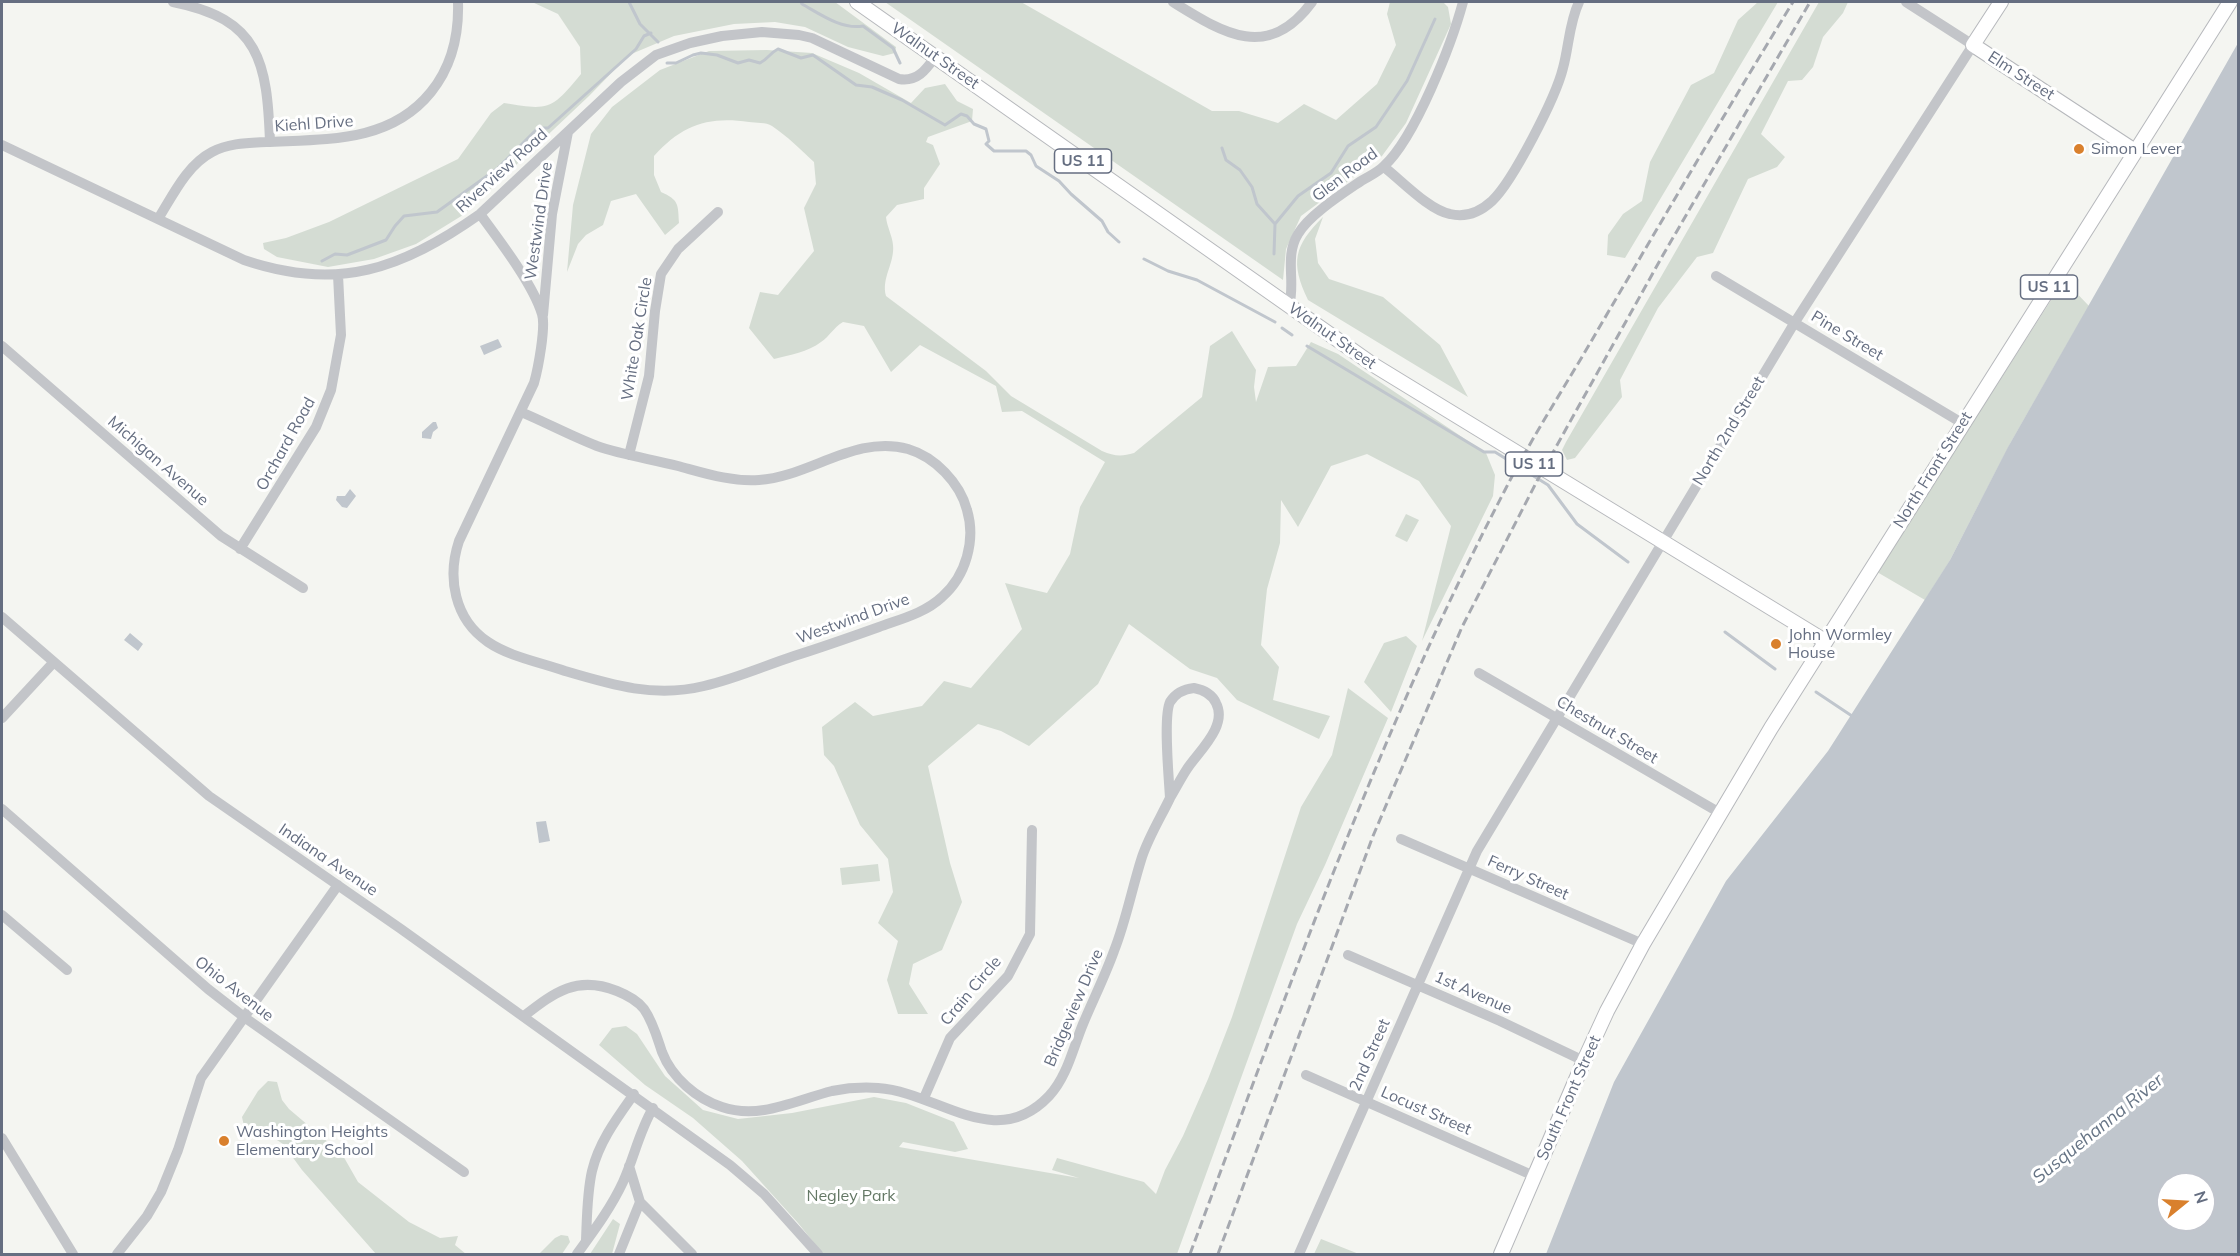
<!DOCTYPE html>
<html>
<head>
<meta charset="utf-8">
<style>
	body { margin:0 }
	#map { position:relative; width:2240px; height:1256px; overflow:hidden; background:#f4f5f1; font-family:Mulish,sans-serif }
	canvas { display:block }
	.frame { position:absolute; inset:0; border:3px solid #656e81; pointer-events:none }
	.north { position:absolute; left:2156px; top:1172px; width:60px; height:60px; box-sizing:border-box; background:#fff; border:2px solid #c1c5cd; border-radius:50%; rotate:72deg; font-size:16px; font-weight:700; line-height:24px; text-align:center; color:#656e81 }
	.north::after { content:''; display:block; margin:auto; width:21px; height:27px; background:#d9802d; clip-path:polygon(50% 0,100% 100%,50% 72%,0 100%) }
</style>
</head>
<body>
<div id="map">
<canvas width="2240" height="1256"></canvas>
<div class="frame"></div>
<div class="north">N</div>
</div>
<script>
const c = document.querySelector('canvas').getContext('2d');
c.lineJoin = 'round';
function paint(path, color) { c.fillStyle = color; c.fill(path, 'evenodd'); }
function strokePath(path, color, width, dash) { c.strokeStyle = color; c.lineWidth = width; c.lineCap = dash ? 'butt' : 'round'; c.setLineDash(dash || []); c.stroke(path); }
function label(font, color, halo, rows, align = 'center') {
  c.font = font + ' Mulish,sans-serif'; c.lineWidth = 6; c.setLineDash([]); c.textBaseline = 'middle'; c.strokeStyle = halo; c.fillStyle = color; for (const [text, x, y, turn = 0] of rows) {
    c.save(); c.translate(x, y); c.rotate((+turn || 0) * Math.PI / 180); c.textAlign = isNaN(turn) ? turn : align; if (halo) c.strokeText(text, 0, 0); c.fillText(text, 0, 0); c.restore();
  }
}
paint(new Path2D(`
	M 532,2 L 835,2 L 896,47 L 895,53 L 883,56 L 848,47 L 805,27 L 775,22 L 734,24 L 674,36 L 629,55 L 589,96 L 463,215 L 416,244 L 374,259 L 328,267 L 277,257 L 264,249 L 263,243 L 286,238 L 329,222 L 458,159 L 491,113 L 504,103 C 550,111 552,109 581,74 L 580,47 L 558,14 Z
	M 885,2 L 1021,2 L 1212,111 L 1239,111 L 1278,123 L 1304,104 L 1336,120 L 1377,84 L 1396,45 L 1387,14 L 1390,2 L 1443,2 L 1448,7 L 1451,24 L 1406,123 L 1382,156 L 1301,216 L 1286,249 L 1283,280 Z
	M 1758,2 L 1778,2 L 1625,258 L 1607,255 L 1608,235 L 1623,214 L 1642,201 L 1650,162 L 1691,85 L 1714,73 L 1738,20 Z
	M 1819,2 L 1848,2 L 1843,13 L 1823,37 L 1813,67 L 1802,80 L 1788,81 L 1761,134 L 1785,157 L 1777,167 L 1748,179 L 1713,253 L 1697,257 L 1658,308 L 1620,380 L 1622,397 L 1575,458 L 1567,460 L 1562,450 L 1566,442 Z
	M 767,50 L 812,53 L 859,73 L 911,103 L 925,88 L 945,84 L 957,101 L 973,109 L 972,121 L 928,137 L 926,142 L 933,145 L 940,164 L 924,188 L 924,199 L 897,205 L 886,217 C 887,227 892,235 893,245 C 895,263 881,278 886,296 L 986,371 L 1011,396 L 1102,451 C 1114,456 1121,457 1134,453 L 1202,397 L 1210,346 L 1232,331 L 1256,370 L 1254,387 L 1256,402 L 1268,367 L 1296,366 L 1311,342 L 1338,354 L 1486,453 L 1495,475 L 1493,496 L 1422,641 L 1451,526 L 1419,481 L 1367,454 L 1331,466 L 1298,527 L 1281,500 L 1280,543 L 1267,589 L 1261,645 L 1279,667 L 1273,700 L 1330,716 L 1319,739 L 1237,700 L 1217,678 L 1190,669 L 1129,624 L 1098,684 L 1029,746 L 1001,731 L 978,724 L 928,766 L 950,863 L 962,902 L 942,950 L 913,964 L 909,984 L 928,1014 L 898,1014 L 887,980 L 898,941 L 878,923 L 893,892 L 888,859 L 860,825 L 834,766 L 824,755 L 822,727 L 855,702 L 873,716 L 922,706 L 944,681 L 971,688 L 1022,629 L 1005,583 L 1047,593 L 1070,554 L 1080,507 L 1105,462 L 1022,411 L 1002,412 L 996,386 L 920,345 L 891,372 L 864,326 L 843,322 C 833,328 830,336 821,342 C 808,352 790,355 774,359 L 749,328 L 760,292 L 778,295 L 814,251 L 804,208 L 816,184 L 814,162 C 801,150 787,136 772,126 C 766,122 756,123 749,122 C 708,116 682,125 654,156 L 654,175 L 661,192 C 679,200 678,204 679,223 L 665,235 L 636,194 L 611,201 L 603,225 L 586,235 L 578,244 L 567,272 L 573,205 L 591,134 L 612,107 L 660,70 L 709,51 Z
	M 1323,217 L 1315,239 L 1318,263 L 1329,279 L 1383,297 L 1440,345 L 1468,397 L 1308,300 C 1290,262 1294,246 1323,217 Z
	M 2064,280 L 2089,306 L 2011,442 L 1949,562 L 1925,600 L 1877,572 Z
	M 1406,514 L 1419,520 L 1407,542 L 1395,536 Z
	M 1406,636 L 1417,646 L 1391,712 L 1364,682 L 1384,643 Z
	M 1348,688 L 1388,718 L 1325,865 L 1297,924 L 1177,1254 L 823,1254 L 798,1223 L 742,1161 L 693,1118 L 645,1085 L 599,1045 L 612,1028 L 626,1026 L 637,1034 L 665,1076 L 703,1110 L 738,1119 L 792,1113 L 874,1097 L 906,1103 L 954,1122 L 968,1149 L 955,1152 L 903,1142 L 899,1147 L 1079,1178 L 1052,1170 L 1057,1158 L 1144,1182 L 1156,1194 L 1165,1170 L 1183,1136 L 1208,1079 L 1232,1017 L 1301,807 L 1332,755 Z
	M 878,864 L 880,881 L 842,885 L 840,868 Z
	M 268,1081 L 277,1082 L 282,1100 L 289,1109 L 342,1154 L 358,1182 L 409,1222 L 440,1238 L 458,1236 L 455,1245 L 466,1254 L 376,1254 L 302,1170 L 283,1144 L 263,1131 L 253,1132 L 244,1126 L 242,1117 L 258,1091 Z
	M 613,1219 L 620,1224 L 612,1254 L 590,1254 Z
	M 561,1235 L 568,1236 L 570,1242 L 562,1254 L 539,1254 L 555,1238 Z
	M 1321,1239 L 1359,1254 L 1314,1254 Z`), '#d4dcd3');
paint(new Path2D(`
	M 2238,43 L 2238,1254 L 1546,1254 L 1614,1082 L 1726,881 L 1828,751 L 1950,560 L 2008,447 ZM 2168,1184 L 2204,1184 L 2204,1220 L 2168,1220 Z
	M 498,339 L 502,347 L 484,355 L 480,346 Z
	M 433,422 L 436,422 L 438,428 L 433,432 L 431,439 L 422,438 L 422,432 Z
	M 350,489 L 356,496 L 347,508 L 342,507 L 336,500 L 337,496 L 345,496 Z
	M 130,633 L 143,644 L 138,651 L 124,640 Z
	M 546,821 L 550,841 L 539,843 L 536,822 Z`), '#c0c6cd');
strokePath(new Path2D(`
	M 629,2 L 640,24 L 658,42
	M 801,2 L 802,4 C 820,14 842,30 863,26 L 893,48 L 900,63
	M 667,63 L 676,63 L 693,55 L 701,53 L 717,55 L 738,63 L 749,60 L 760,63 C 768,59 770,53 778,49 L 801,58 L 813,55 L 856,85 L 872,87 L 902,100 L 945,125 L 961,114 L 967,116 L 974,124 L 986,129 L 989,141 L 986,144 L 994,151 L 1026,151 L 1031,155 L 1036,166 L 1059,181 L 1071,194 L 1102,221 L 1108,232 L 1119,242
	M 1222,148 L 1226,160 L 1240,170 L 1252,187 L 1257,204 L 1275,224
	M 1274,254 L 1275,224 L 1298,196 L 1331,173 L 1348,146 L 1376,127 L 1407,81 L 1435,19
	M 1144,259 L 1168,271 L 1197,280 L 1275,322
	M 322,261 L 335,254 L 347,255 L 386,240 L 395,226 L 404,216 L 437,212 L 498,168 L 538,128 L 548,128 L 636,49 L 644,36 L 651,33
	M 1282,328 L 1292,335
	M 1307,346 L 1484,452 L 1495,452 L 1548,485 L 1577,524 L 1628,562
	M 1725,632 L 1775,669
	M 1816,692 L 1855,718`), '#c0c6cd', 3);
const major = new Path2D(`
	M 857,2 L 1372,364 L 1825,641
	M 2001,2 L 1973,45 L 2135,151
	M 1501,1254 L 1584,1061 L 1607,1011 L 1643,944 L 1771,728 L 2230,2`);
strokePath(major, '#b6b8bc', 16);
strokePath(new Path2D(`
	M 173,2 C 260,19 267,62 270,142
	M 1173,2 C 1223,33 1268,62 1312,2
	M 2,145 L 244,260 C 338,292 402,269 480,214 L 621,82 L 656,55 L 690,43 L 722,36 L 762,32 L 799,35 L 812,38 L 899,79 C 917,82 926,70 935,57
	M 1384,167 C 1402,181 1429,210 1450,214 C 1466,218 1480,212 1492,201 C 1513,181 1556,97 1563,68 C 1569,46 1569,23 1579,2
	M 480,214 C 499,240 533,284 542,314 C 546,327 538,369 534,383 L 459,541 C 447,577 454,619 488,642 C 510,657 540,662 565,671 C 612,685 655,698 704,686 C 735,679 764,666 794,656 C 823,647 851,637 879,627 C 901,619 925,613 942,597 C 966,576 976,540 967,510 C 960,483 935,457 908,449 C 856,434 809,477 759,480 C 731,482 704,473 678,466 C 651,459 623,455 597,446 C 571,436 547,423 521,412
	M 158,219 C 173,195 187,165 212,152 C 229,143 248,143 266,142 C 326,139 390,143 431,92 C 452,66 459,34 458,2
	M 1716,276 L 1962,423
	M 1289,306 C 1296,282 1284,257 1298,234 C 1309,215 1342,194 1361,181 C 1369,176 1377,173 1384,166 C 1415,138 1452,43 1463,2
	M 543,315 L 552,214 L 568,132
	M 2,346 L 221,536 L 303,588
	M 629,455 L 649,376 L 655,311 L 661,274 L 678,249 L 718,212
	M 240,549 L 316,427 L 331,390 L 341,335 L 338,275
	M 2,617 L 209,796 L 401,929 L 730,1165 L 764,1194 L 818,1254
	M 1479,673 L 1720,813
	M 1194,688 C 1204,690 1212,694 1216,703 C 1228,726 1199,751 1187,769 C 1181,778 1176,788 1170,798 C 1169,779 1163,717 1170,702 C 1175,694 1184,689 1194,688 Z
	M 2,718 L 53,663
	M 2,809 L 208,989 L 244,1017 L 464,1172
	M 1401,839 L 1643,944
	M 2,915 L 67,970
	M 1348,955 L 1500,1021 L 1584,1061
	M 524,1016 C 555,992 577,975 617,991 C 627,995 637,1000 644,1009 C 653,1022 657,1037 662,1052 C 672,1078 697,1099 722,1107 C 760,1120 796,1100 832,1091 C 847,1088 863,1087 878,1088 C 938,1092 995,1153 1049,1096 C 1067,1077 1073,1048 1083,1024 C 1093,1000 1105,976 1114,951 C 1126,921 1132,888 1142,857 C 1149,836 1161,817 1170,798
	M 1306,1075 L 1534,1176
	M 924,1098 L 950,1038 L 1008,976 L 1030,934 L 1032,830
	M 2,1138 L 73,1254
	M 640,1202 L 692,1254
	M 586,1240 C 587,1217 587,1193 592,1171 C 599,1142 617,1118 634,1094
	M 117,1254 L 147,1216 L 161,1192 L 178,1150 L 201,1078 L 338,885
	M 577,1254 C 593,1232 611,1208 623,1182 C 634,1158 639,1132 653,1108
	M 619,1254 L 640,1202 L 629,1166
	M 1299,1254 L 1477,851 L 1795,322 L 1973,45 L 1906,2`), '#c3c5c9', 10);
strokePath(major, '#fff', 14);
strokePath(new Path2D(`
	M 1190,1254 C 1286,996 1377,735 1505,490 C 1532,437 1566,385 1596,333 C 1661,222 1726,111 1793,2
	M 1218,1254 L 1373,836 L 1462,627 L 1537,481 L 1663,255 L 1810,2`), '#a5a8af', 3, [9, 4.5]);
for (const [x, y, r, color] of [
	[2079,149,6,"#d9802d"],
	[1776,644,6,"#d9802d"],
	[224,1141,6,"#d9802d"]
]) { const dot = new Path2D(); dot.arc(x, y, r, 0, 2 * Math.PI); c.fillStyle = color; c.fill(dot); strokePath(dot, '#fff', 2); }
for (const [x, y, w] of [
	[1083,161,57],
	[2049,287,57],
	[1534,464,57]
]) { const box = new Path2D(); box.roundRect(x - w / 2, y - 12, w, 24, 4.5); c.fillStyle = '#fff'; c.fill(box); strokePath(box, '#656e81', 1.5); }
label('bold 15px', '#656e81', null, [
	["US 11",1083,161],
	["US 11",2049,287],
	["US 11",1534,464]
]);
label('16px', '#656e81', '#fff', [
	["Walnut Street",935,56,35],
	["Elm Street",2021,76,33],
	["Kiehl Drive",314,124,-4],
	["Riverview Road",502,171,-42],
	["Glen Road",1345,175,-37],
	["Westwind Drive",539,221,-82],
	["Walnut Street",1332,336,35],
	["Pine Street",1847,336,31],
	["White Oak Circle",637,339,-81],
	["North 2nd Street",1729,431,-59],
	["Orchard Road",286,444,-61],
	["Michigan Avenue",158,461,41],
	["North Front Street",1933,470,-58],
	["Westwind Drive",853,619,-20],
	["Chestnut Street",1607,730,31],
	["Indiana Avenue",328,860,34],
	["Ferry Street",1528,878,24],
	["Ohio Avenue",234,989,38],
	["Crain Circle",971,991,-50],
	["1st Avenue",1473,993,24],
	["Bridgeview Drive",1074,1008,-67],
	["2nd Street",1370,1055,-66],
	["South Front Street",1569,1098,-66],
	["Locust Street",1426,1111,24]
]);
label('16px', '#656e81', '#fff', [
	["Simon Lever",2091,149],
	["John Wormley",1788,635],
	["House",1788,653],
	["Washington Heights",236,1132],
	["Elementary School",236,1150]
], 'left');
label('16px', '#647865', '#fff', [
	["Negley Park",851,1196]
]);
label('italic 18px', '#667485', '#fff', [
	["Susquehanna River",2098,1129,-39]
]);
</script>
</body>
</html>
